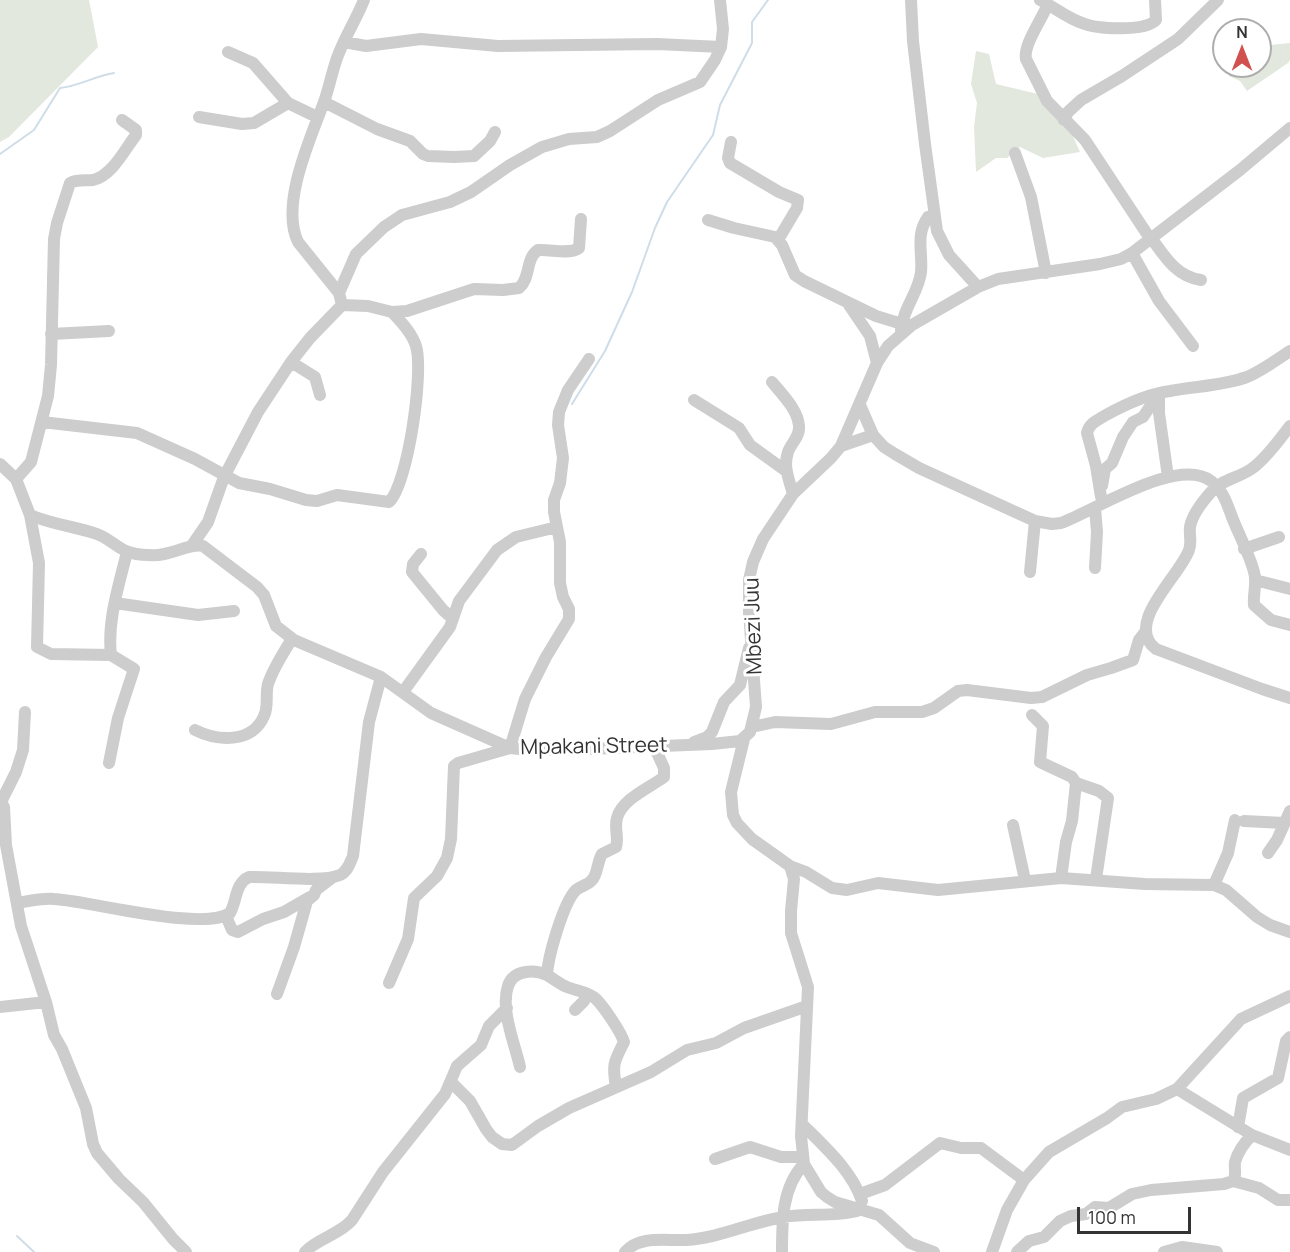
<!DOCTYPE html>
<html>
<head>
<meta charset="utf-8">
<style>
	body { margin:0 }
	#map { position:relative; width:1290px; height:1252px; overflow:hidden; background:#fff; font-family:Manrope,sans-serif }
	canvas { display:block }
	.north { position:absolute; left:1212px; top:18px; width:60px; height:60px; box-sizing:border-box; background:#fff; border:2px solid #adadad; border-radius:50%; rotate:0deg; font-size:16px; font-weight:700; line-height:24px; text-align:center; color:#333 }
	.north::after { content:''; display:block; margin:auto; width:21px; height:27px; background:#d0514e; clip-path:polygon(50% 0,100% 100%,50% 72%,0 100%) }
	.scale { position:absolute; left:1077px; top:1207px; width:114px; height:27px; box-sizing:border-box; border:3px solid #333; border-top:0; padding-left:8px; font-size:18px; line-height:21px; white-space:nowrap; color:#333; -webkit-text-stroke:4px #fff; paint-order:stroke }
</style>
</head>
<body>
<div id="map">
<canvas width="1290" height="1252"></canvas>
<div class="north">N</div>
<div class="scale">100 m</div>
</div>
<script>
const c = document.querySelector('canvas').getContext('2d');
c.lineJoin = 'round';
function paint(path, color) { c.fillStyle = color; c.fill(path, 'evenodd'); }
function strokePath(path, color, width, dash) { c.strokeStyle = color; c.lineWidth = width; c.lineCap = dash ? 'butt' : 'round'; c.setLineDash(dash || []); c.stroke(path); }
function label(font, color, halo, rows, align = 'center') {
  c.font = font + ' Manrope,sans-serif'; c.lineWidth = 6; c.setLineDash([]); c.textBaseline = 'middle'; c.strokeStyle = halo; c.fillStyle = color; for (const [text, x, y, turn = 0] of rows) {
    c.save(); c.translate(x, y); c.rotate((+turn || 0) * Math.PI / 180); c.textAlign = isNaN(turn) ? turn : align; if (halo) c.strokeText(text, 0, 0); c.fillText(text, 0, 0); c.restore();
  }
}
paint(new Path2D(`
	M 0,0 L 89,0 L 98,47 L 9,137 L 0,142 Z
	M 1290,43 L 1290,60 L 1288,63 L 1247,91 L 1240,81 L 1229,76 L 1229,66 L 1260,66 L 1260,46 Z
	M 976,51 L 989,54 L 996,84 L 1038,94 L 1071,132 L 1080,152 L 1043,158 L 1020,147 L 1007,158 L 996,158 L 976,172 L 974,127 L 977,103 L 971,84 Z`), '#e2e8dd');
strokePath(new Path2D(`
	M 0,154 L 34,130 L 60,88 C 79,86 95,76 114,73
	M 572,404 L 605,351 L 632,292 L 655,228 L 667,202 L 713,135 L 720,105 L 752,43 L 752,22 L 768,0
	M 17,1236 L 34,1252`), '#cfdde8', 2);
strokePath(new Path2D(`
	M 911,0 L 913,41 L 925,144 L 937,231 L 949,255 L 978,287
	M 1040,0 C 1054,7 1067,18 1082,23 C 1096,29 1145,32 1156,20 L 1155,0
	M 1048,4 C 1042,19 1023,45 1026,59 L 1047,101 L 1085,140 L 1151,240
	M 344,42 L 366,46 L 421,39 L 498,46 L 657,44 L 721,47
	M 228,52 L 253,63 L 288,103 L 317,117
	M 324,102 L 377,129 L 410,141 L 423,154 L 428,156 L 454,157 L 474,156 L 490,141 L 495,132
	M 199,117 L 242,124 L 254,123 L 288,103
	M 1064,120 L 1068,112 L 1081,100 L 1122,76 L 1178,39 L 1218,0
	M 731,142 L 728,158 L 730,163 L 779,192 L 798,200 L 797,208 L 778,240
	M 1015,153 L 1031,197 L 1046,273
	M 708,220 L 734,228 L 775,237 L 782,245 L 795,275 L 804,281 L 876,316 L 902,324
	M 1152,239 C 1165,257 1177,277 1201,280
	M 1132,253 L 1159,301 L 1193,346
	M 339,293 L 356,254 L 384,227 L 402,215 L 450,202 L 471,192 L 510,165 L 542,147 L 569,139 L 597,137 L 610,131 L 658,100 L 700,82 L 715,60 L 721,47 L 723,29 L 720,0
	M 342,305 L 368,306 L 392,312 L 407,311 L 474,289 L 503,290 L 519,288 C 531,278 525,259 538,250 C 551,249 569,255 579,248 L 581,219
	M 849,305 L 870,336 L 877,363
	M 901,330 C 903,308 919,292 921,272 C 923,253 915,235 928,217 L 934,215
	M 51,334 L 109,331
	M 291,362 L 315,377 L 320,395
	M 772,382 C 782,394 798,410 799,426 C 800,437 791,443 788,452 C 783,467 789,479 793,494
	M 1159,394 L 1159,413 L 1168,477
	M 694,400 L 739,428 L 750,445 L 786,471
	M 860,405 L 873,435 L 884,447 L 895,454 L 919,468 L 1035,521 L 1052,524 L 1061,523 C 1096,510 1178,456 1211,481 C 1223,490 1227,504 1232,517 C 1238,533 1253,561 1255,577 C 1256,587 1253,596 1254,605 L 1271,620 L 1290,625
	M 42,422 L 137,433 L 195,459 L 239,483 L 270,489 L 306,500 L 317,501 L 337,495 L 389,502 C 408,484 424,372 416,346 C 412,333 401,322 392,312
	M 1290,426 C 1279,440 1268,456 1254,467 C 1241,478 1221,479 1211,492 C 1203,501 1192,515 1190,527 C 1189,535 1192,543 1189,550 C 1180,576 1123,624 1156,649 L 1262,689 L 1290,698
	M 841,446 L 873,435
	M 0,464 L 16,479 L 30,515 C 51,524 72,526 94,533 C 106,536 115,546 126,551 C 133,554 142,555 149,555 C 168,558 190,542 203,546 L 257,587 L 264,595 L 276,626 L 294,640 L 381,677 L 431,713 L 510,748 L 529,750 L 589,749 L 712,744 L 740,741 L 750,732 L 756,707 L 749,612 L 749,580 L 753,562 L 763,539 L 793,494 L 831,458 L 841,446 L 877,363 L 888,346 L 912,325 L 978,287 L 998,279 L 1100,264 L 1121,259 L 1132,253 L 1240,170 L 1290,128
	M 16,479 L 31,462 L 48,396 L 51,365 L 54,239 L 57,223 L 70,183 C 78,179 85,181 93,180 C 112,176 125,149 136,135 L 136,130 L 122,120
	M 1102,486 L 1105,469 L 1112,463 L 1123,437 L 1133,422 L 1143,417 L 1159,393
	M 1101,497 L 1096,466 L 1087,433 C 1089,423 1098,420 1106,415 C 1126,404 1147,394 1170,391 C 1196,386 1222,386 1247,377 C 1262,371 1276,360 1290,351
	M 1095,508 L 1097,532 L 1095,568
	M 30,515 L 39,563 L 37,647 L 51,654 L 111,655
	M 193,544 L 208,522 L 224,477 L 258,412 L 291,362 L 310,338 L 342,305 L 339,293 L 298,242 C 280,205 310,139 324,102 C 329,88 332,72 337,58 C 344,38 356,20 364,0
	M 1244,549 L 1279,537
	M 421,554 L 413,564 L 412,572 L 443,610 L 453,619
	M 1030,572 L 1035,521
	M 1255,580 L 1290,589
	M 115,603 L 198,615 L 234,611
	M 403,692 L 450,627 L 459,601 L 497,550 L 516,537 L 557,527
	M 1032,715 L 1043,726 L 1040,762 L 1072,777 L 1076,783 L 1072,821 L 1066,842 L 1061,878
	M 752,727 L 775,722 L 831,724 L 875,712 L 922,712 L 934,708 L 958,691 L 967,690 L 1031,698 L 1042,697 L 1087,675 L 1111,668 L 1133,660 L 1139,640 L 1146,631
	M 195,730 C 217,741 252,744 264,716 C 269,706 265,695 268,684 C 273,669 283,653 292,639
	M 744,739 L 731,792 L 733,815 L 737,823 L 752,839 L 790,866 L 806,872 L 832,888 L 847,890 L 878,883 L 938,890 L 1061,878 L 1145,884 L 1214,885 L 1226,890 L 1257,917 L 1270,925 L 1290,932
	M 694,742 L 707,737 L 712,732 L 724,702 L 740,685 L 749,648
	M 510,748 L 525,699 L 546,657 L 569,619 L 569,609 L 563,597 L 560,583 L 560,542 L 554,512 L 554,500 L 560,483 L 563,458 L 558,425 L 559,412 L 568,390 L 589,359
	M 109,763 L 118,718 L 134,669 L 111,655 C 107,621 119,585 127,552
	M 1076,783 L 1099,791 L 1108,798 L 1096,879
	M 0,802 L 4,807 L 6,845 L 21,926 L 46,1002 L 54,1035 L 62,1049 L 86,1108 L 93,1144 L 97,1153 L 119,1179 L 143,1202 L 173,1239 L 186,1252
	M 1,802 L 16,772 L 23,750 L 25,712
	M 1244,821 L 1284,823
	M 1013,825 L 1025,880
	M 1268,853 L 1277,840 L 1290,811
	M 790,866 L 794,879 L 791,911 L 791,933 L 808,987 L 801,1136 L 804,1164 L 821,1192 L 827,1197 L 835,1202 L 879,1215 L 910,1243 L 934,1252
	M 1214,885 L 1228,853 L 1235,820
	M 17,903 C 29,901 42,898 54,899 C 91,901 203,932 230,913 C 237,901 235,883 249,877 C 272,876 321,883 340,875 C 348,871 350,863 353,856 L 369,722 L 381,677
	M 226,916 L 232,930 L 238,932 L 263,919 L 284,912 L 310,897
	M 547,975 C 548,957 563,903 576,890 C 581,886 588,885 592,880 C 598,874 597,862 602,854 L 616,847 C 619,838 614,828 617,818 C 622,799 649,788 664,777 L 664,768 L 654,746
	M 389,983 L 408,939 L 414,898 L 437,876 L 447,858 L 451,839 L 454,766 L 458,763 L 510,748
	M 277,994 L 294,947 L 307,901 L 314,895 L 316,890 L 333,877
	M 0,1007 L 46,1002
	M 575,1010 L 584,1001 L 586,993
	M 520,1067 C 515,1044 500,1010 508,986 C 513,970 534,969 547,975 C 554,979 560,984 567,987 C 577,991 589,992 596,999 C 604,1007 621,1032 624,1042 C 614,1062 612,1064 616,1087
	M 451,1082 L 470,1101 L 486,1129 L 492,1137 L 502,1144 L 512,1145 L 538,1126 L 569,1108 L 651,1072 L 687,1050 L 716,1043 L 744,1028 L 807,1006
	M 1177,1089 L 1252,1135 L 1290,1150
	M 803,1125 C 825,1147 852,1171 862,1201
	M 1238,1127 L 1243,1098 L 1278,1078 L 1286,1041 L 1290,1037
	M 715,1159 L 750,1147 L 781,1157 L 802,1157
	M 1233,1181 L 1259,1188 L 1278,1200 L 1290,1200
	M 860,1194 L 885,1185 L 940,1143 L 961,1148 L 981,1148 L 1024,1180
	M 305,1252 C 318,1238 339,1235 352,1220 L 383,1172 L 445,1094 L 457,1066 L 481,1045 L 489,1026 L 507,1008
	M 625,1252 C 640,1235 666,1241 686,1240 C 720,1238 751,1222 784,1217 C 808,1213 834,1217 857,1211
	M 782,1252 C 782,1221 782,1187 804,1164
	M 992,1252 L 1007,1210 L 1024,1180 L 1049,1152 L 1107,1118 L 1122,1107 L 1156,1099 L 1177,1089 L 1241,1019 L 1290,996
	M 1017,1252 L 1029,1241 L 1044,1237 L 1060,1221 L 1071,1216 L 1086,1214 L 1095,1207 L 1109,1208 L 1132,1194 L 1151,1190 L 1224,1184 L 1233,1181 C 1237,1175 1234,1169 1235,1162 C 1238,1151 1244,1143 1252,1135
	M 1164,1252 L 1182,1247 L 1217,1252`), '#cdcdcd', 12);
label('21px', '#333', '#fff', [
	["Mbezi Juu",754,626,-92],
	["Mpakani Street",594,747,-1]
]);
</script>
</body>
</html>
